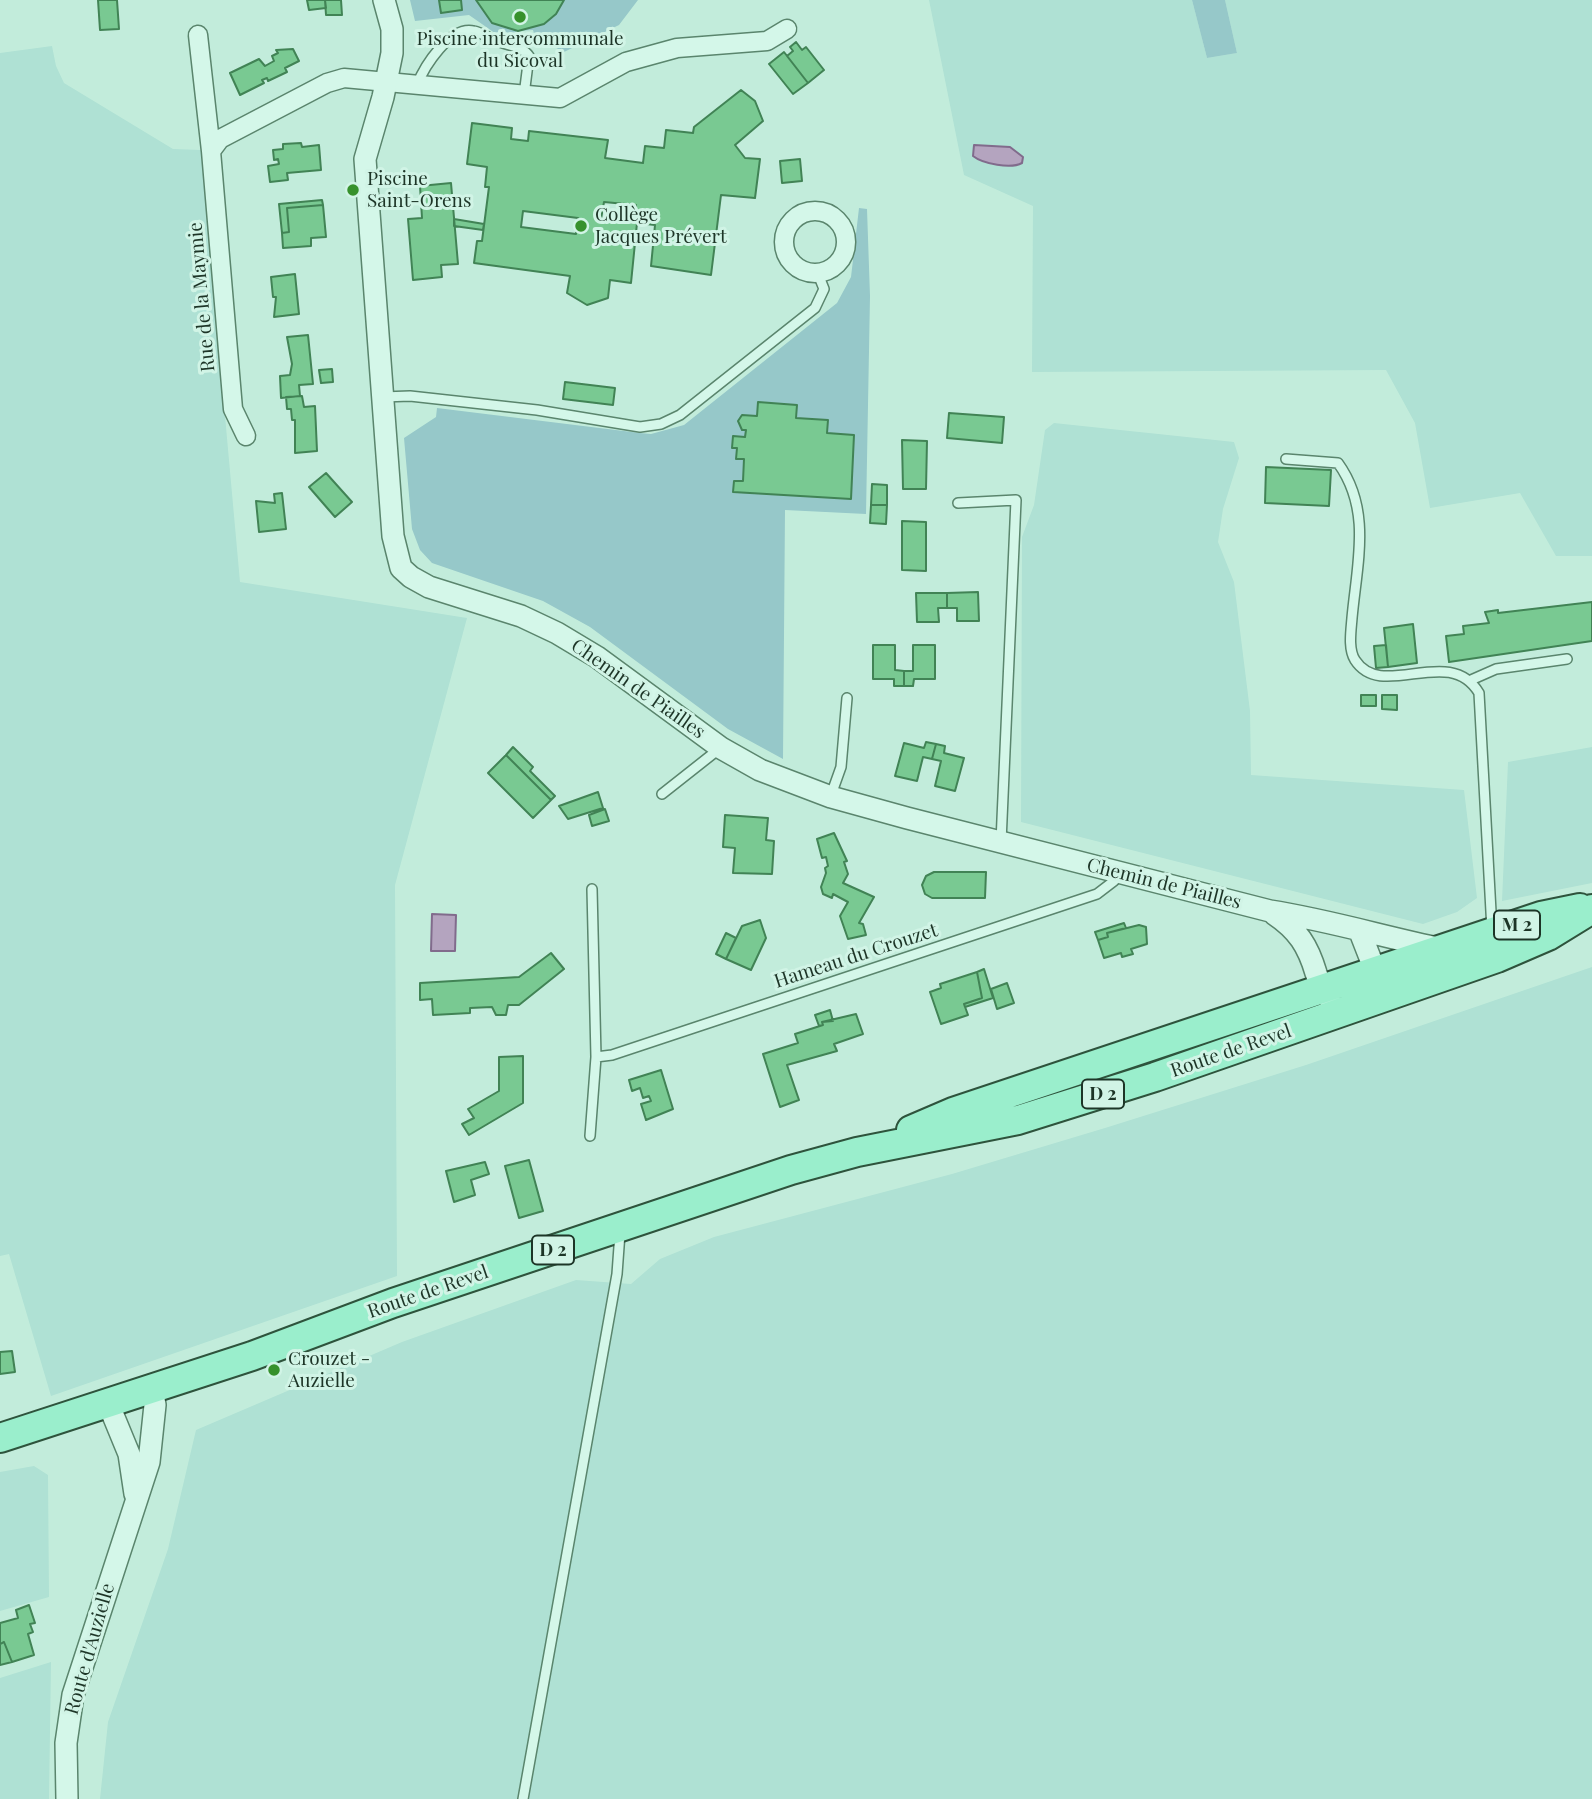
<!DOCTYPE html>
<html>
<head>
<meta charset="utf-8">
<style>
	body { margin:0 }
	canvas { display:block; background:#c2ecdb }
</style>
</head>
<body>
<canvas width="1592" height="1799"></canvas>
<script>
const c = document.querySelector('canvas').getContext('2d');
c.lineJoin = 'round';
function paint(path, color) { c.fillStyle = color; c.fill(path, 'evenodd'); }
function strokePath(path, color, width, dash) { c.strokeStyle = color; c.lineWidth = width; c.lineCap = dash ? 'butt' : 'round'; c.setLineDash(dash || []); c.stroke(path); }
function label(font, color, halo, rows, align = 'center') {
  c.font = font + ' "Playfair Display",serif'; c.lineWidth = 6; c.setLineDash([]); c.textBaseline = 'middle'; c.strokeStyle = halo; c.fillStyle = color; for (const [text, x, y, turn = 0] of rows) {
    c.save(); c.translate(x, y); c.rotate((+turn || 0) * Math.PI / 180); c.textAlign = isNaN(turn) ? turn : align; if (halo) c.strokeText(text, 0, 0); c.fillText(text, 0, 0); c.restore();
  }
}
paint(new Path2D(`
	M 929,0 L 1192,0 L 1207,58 L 1237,53 L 1225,0 L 1592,0 L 1592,556 L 1556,556 L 1520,493 L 1430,508 L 1415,423 L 1386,370 L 1032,372 L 1033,206 L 964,175 Z
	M 52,46 L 56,66 L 64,83 L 173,149 L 201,150 L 240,582 L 467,618 L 395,885 L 397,1276 L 51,1396 L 9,1254 L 0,1256 L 0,53 Z
	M 1054,423 L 1234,442 L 1239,458 L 1223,509 L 1218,542 L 1234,582 L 1250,711 L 1251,775 L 1464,790 L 1477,898 L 1457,912 L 1423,924 L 1021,822 L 1022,537 L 1034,505 L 1045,430 Z
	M 1592,747 L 1592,883 L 1502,901 L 1508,762 Z
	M 1592,967 L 1592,1799 L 100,1799 L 108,1722 L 168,1549 L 196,1430 L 402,1342 L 576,1280 L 631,1284 L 660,1259 L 714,1237 L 952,1174 L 1105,1128 L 1306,1065 Z
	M 34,1466 L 48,1475 L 49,1597 L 0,1611 L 0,1472 Z
	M 51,1662 L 49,1799 L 0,1799 L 0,1678 Z`), '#afe1d4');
paint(new Path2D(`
	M 410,0 L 638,0 L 619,25 L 564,52 L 535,37 L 533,30 L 516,31 L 515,39 L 502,38 L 469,15 L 415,21 Z
	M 1192,0 L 1225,0 L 1237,53 L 1207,58 Z
	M 859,208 L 867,209 L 870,296 L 866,514 L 785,510 L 783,759 L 728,729 L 590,627 L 543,601 L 432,563 L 420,550 L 412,529 L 404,438 L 436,417 L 437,408 L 640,433 L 651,434 L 684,425 L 837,303 L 851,277 Z`), '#96c8c9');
const water = new Path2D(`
	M 974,145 L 1010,147 L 1023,157 L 1022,163 C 1011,169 983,164 973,156 Z
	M 432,914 L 456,915 L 455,951 L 431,951 Z`);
paint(water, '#b4a4bf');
strokePath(water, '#816b8c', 2);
const building = new Path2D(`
	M 98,0 L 117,0 L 119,29 L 100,30 Z
	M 307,0 L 325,0 L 326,8 L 309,10 Z
	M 325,0 L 341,0 L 342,15 L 326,15 Z
	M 439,0 L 461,0 L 462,10 L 441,13 Z
	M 476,0 L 564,0 L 556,14 L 544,24 L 518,31 L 492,23 Z
	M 796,42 L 802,50 L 806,47 L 824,70 L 808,83 L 787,56 L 793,51 L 790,47 Z
	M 293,49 L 299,61 L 285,68 L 287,72 L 268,81 L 267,78 L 262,80 L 264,83 L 240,95 L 230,73 L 259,59 L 265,66 L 274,61 L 272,56 L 278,53 L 276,50 Z
	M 784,52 L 808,83 L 793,94 L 769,64 Z
	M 741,90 L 755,101 L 763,121 L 735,145 L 745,158 L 760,159 L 755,198 L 721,195 L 711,275 L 651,266 L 655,225 L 637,223 L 631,283 L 610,280 L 608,298 L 587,305 L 567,293 L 570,276 L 474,263 L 477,241 L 482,241 L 489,187 L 485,187 L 487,167 L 467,164 L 472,123 L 512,128 L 511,139 L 528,141 L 529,131 L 608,140 L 605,158 L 643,163 L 645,146 L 664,148 L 666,130 L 693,133 L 694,127 ZM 604,202 L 636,205 L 634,222 L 601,219 ZM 523,211 L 578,218 L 576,234 L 521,227 Z
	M 301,143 L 302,147 L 319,145 L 321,170 L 287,173 L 288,180 L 270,182 L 268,166 L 279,164 L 278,159 L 274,160 L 273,150 L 283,149 L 283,144 Z
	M 800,159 L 802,181 L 782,183 L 780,161 Z
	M 451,183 L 458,264 L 441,265 L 442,277 L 413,280 L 408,219 L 422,218 L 420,186 Z
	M 322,200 L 323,205 L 287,208 L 289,232 L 282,233 L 279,204 Z
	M 323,205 L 326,237 L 311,238 L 311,246 L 283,248 L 282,233 L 289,232 L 287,208 Z
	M 454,219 L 484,224 L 483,230 L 454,226 Z
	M 295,274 L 299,314 L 274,317 L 276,297 L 273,297 L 271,277 Z
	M 308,335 L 313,384 L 299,385 L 300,396 L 281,398 L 280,376 L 290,375 L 292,364 L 287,337 Z
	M 332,369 L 333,382 L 321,383 L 319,370 Z
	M 565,382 L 615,388 L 613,405 L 563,399 Z
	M 302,396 L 304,407 L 315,406 L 317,451 L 295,453 L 295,420 L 292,420 L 291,409 L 287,409 L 286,397 Z
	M 758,402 L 797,405 L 796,418 L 828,420 L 827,433 L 854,435 L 851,499 L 733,492 L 734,481 L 743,481 L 744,459 L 736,459 L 737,448 L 732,448 L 733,436 L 745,437 L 746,430 L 742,430 L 738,421 L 742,415 L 757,416 Z
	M 949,413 L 1004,417 L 1002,443 L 947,438 Z
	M 902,440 L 927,441 L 926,489 L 903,489 Z
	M 1266,467 L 1331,470 L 1329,506 L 1265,503 Z
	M 326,473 L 352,502 L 335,517 L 309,487 Z
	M 872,484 L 887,485 L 887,505 L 871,505 Z
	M 282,493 L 286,529 L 259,532 L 256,501 L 275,503 L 274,494 Z
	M 871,505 L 887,505 L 886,524 L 870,523 Z
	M 902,521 L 926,522 L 926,571 L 902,570 Z
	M 978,592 L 979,621 L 957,621 L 957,608 L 947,608 L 947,593 Z
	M 916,593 L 947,593 L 947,608 L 938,608 L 939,622 L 917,622 Z
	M 1592,602 L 1592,641 L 1449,662 L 1446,636 L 1464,634 L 1463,626 L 1489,623 L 1485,612 L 1498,610 L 1498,613 Z
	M 1413,624 L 1417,663 L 1388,667 L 1384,628 Z
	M 873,645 L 895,645 L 895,670 L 904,671 L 904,686 L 894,686 L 894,679 L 873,679 Z
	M 913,645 L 935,645 L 935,679 L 914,679 L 913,686 L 904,686 L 904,671 L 913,671 Z
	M 1386,645 L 1388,667 L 1376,668 L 1374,646 Z
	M 1361,695 L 1376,695 L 1376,706 L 1361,706 Z
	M 1382,695 L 1397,695 L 1397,710 L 1382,709 Z
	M 926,742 L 936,744 L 932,759 L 923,757 L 917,781 L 895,776 L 904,743 L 924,748 Z
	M 936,744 L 945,746 L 944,753 L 964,758 L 955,791 L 935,786 L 941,761 L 932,759 Z
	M 513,747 L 533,767 L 530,771 L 555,796 L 551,800 L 506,755 Z
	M 506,755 L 551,800 L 533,818 L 488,773 Z
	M 598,792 L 603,808 L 568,819 L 559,806 Z
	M 605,809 L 609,821 L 592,826 L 589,815 Z
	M 725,815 L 768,818 L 766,840 L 774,841 L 772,874 L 733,873 L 735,848 L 723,847 Z
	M 834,833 L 847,861 L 844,862 L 848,874 L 843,883 L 874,897 L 859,923 L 863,924 L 866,935 L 848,939 L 840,916 L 848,902 L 833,894 L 832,898 L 823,894 L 821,887 L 826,873 L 825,868 L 828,866 L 826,857 L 822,858 L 817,839 Z
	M 934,872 L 986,872 L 985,898 L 932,898 L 925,894 L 922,885 L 926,876 Z
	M 760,920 L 766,938 L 751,970 L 726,959 L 742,926 Z
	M 1124,923 L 1126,928 L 1107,933 L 1108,937 L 1098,940 L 1095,932 Z
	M 1139,925 L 1146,927 L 1147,944 L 1131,949 L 1133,954 L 1122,957 L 1121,953 L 1104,958 L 1098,940 L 1108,937 L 1107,933 Z
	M 726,933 L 736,938 L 726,959 L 716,954 Z
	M 551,953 L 564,969 L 519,1005 L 508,1005 L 506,1015 L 496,1015 L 492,1007 L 470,1008 L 470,1013 L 433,1015 L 432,999 L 420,1000 L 420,983 L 519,977 Z
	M 984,969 L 993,998 L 965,1007 L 964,1004 L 982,998 L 977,972 Z
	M 977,972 L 982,998 L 964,1004 L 968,1015 L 941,1024 L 930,992 L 941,988 L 940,984 Z
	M 1007,983 L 1014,1003 L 997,1009 L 991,989 Z
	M 830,1010 L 833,1021 L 822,1022 L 823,1025 L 819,1026 L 815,1015 Z
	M 856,1014 L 863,1034 L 834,1044 L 837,1051 L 787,1065 L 799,1100 L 780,1107 L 763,1054 L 798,1043 L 795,1034 L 823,1025 L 822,1022 Z
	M 523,1056 L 523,1103 L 469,1135 L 462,1124 L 474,1118 L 468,1109 L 499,1091 L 499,1057 Z
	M 661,1070 L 673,1109 L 646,1120 L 641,1104 L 651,1101 L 649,1096 L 643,1098 L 640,1088 L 632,1091 L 629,1080 Z
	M 529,1160 L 543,1211 L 519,1218 L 505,1166 Z
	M 485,1162 L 489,1174 L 471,1180 L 475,1195 L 454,1202 L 446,1171 Z
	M 12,1351 L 15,1372 L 0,1374 L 0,1352 Z
	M 29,1605 L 35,1623 L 30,1624 L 33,1632 L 28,1634 L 34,1655 L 12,1662 L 4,1642 L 0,1644 L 0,1623 L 18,1618 L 16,1610 Z
	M 4,1642 L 12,1662 L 0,1665 L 0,1644 Z`);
paint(building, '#79c992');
strokePath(building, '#418355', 2);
const service = new Path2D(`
	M 417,85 C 424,67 450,25 474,31 C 483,33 491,40 500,42 C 511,46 523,47 529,56 L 524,95
	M 383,397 L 410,396 L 537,410 L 640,427 L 661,424 L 680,415 L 815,308 L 824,289 L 818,274
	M 1286,459 L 1338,463 C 1372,510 1357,563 1352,618 C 1351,631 1348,649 1355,660 C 1382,702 1449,643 1479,693 L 1492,930
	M 958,503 L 1016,500 L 1001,842
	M 1471,680 L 1496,669 L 1567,659
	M 662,794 L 719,749
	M 831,795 L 841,767 L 847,698
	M 592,889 L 596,1057 L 612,1055 L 1097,894 L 1114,881 L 1118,872
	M 590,1136 L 596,1057
	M 523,1799 L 617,1274 L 620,1233`);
const minor = new Path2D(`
	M 198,35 L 211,151
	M784 242a31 31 0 1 1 62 0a31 31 0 1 1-62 0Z
	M 246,436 L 233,409 L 211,151 L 220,139 L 327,83 L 344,78 L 560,98 L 626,62 L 677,48 L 767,41 L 787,29`);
const tertiary = new Path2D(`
	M 384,0 L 392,29 L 392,53 L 383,97 L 365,159 L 393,536 L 401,568 L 411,577 L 429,587 L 521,616 L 557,633 L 597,657 L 721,748 L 760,770 L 831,797 L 907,818 L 1270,911 C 1328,920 1384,937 1442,949
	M 1274,914 C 1298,930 1308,946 1316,973 C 1320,984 1321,990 1329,998
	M 1360,932 L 1376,973 L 1370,984
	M 108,1403 L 129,1454 L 135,1494
	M 67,1799 L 66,1743 L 73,1695 L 149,1462 L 155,1405 L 152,1389`);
const primary = new Path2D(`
	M 911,1130 L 953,1112 L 1541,916 L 1580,908
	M 0,1438 L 252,1356 L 393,1303 L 791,1170 L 857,1152 L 1018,1120 L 1155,1077 L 1497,958 L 1548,936 L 1592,909`);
strokePath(service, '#5a856d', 12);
strokePath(minor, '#5a856d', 21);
strokePath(tertiary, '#5a856d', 24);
strokePath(primary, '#2e533c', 32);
strokePath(service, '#d4f7e9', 9);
strokePath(minor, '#d4f7e9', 18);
strokePath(tertiary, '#d4f7e9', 21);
strokePath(primary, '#9aeecc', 28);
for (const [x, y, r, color] of [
	[520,17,7,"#36912c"],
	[353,190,7,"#36912c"],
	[581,226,7,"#36912c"],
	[274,1370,7,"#36912c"]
]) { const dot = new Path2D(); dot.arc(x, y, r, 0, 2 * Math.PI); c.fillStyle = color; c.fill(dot); strokePath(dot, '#d1f4e6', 2.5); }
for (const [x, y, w] of [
	[1517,925,46],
	[1103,1094,42],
	[553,1250,42]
]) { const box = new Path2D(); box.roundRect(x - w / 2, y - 14.5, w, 29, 5); c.fillStyle = '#d1f4e6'; c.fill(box); strokePath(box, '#1d3527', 2); }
label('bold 18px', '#1d3527', null, [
	["M 2",1517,925],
	["D 2",1103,1094],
	["D 2",553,1250]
]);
label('19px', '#1d3527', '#d1f4e6', [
	["Piscine intercommunale",520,39,"center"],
	["du Sicoval",520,61,"center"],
	["Piscine",367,179],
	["Saint-Orens",367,201],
	["Collège",595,215],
	["Jacques Prévert",595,237],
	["Crouzet -",288,1359],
	["Auzielle",288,1381]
], 'left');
label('19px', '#1d3527', '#d1f4e6', [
	["Rue de la Maymie",202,297,-95],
	["Chemin de Piailles",638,689,35],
	["Chemin de Piailles",1164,884,14],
	["Hameau du Crouzet",856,956,-18],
	["Route de Revel",1231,1051,-19],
	["Route de Revel",428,1292,-19],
	["Route d'Auzielle",90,1649,-74]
]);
</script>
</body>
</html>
